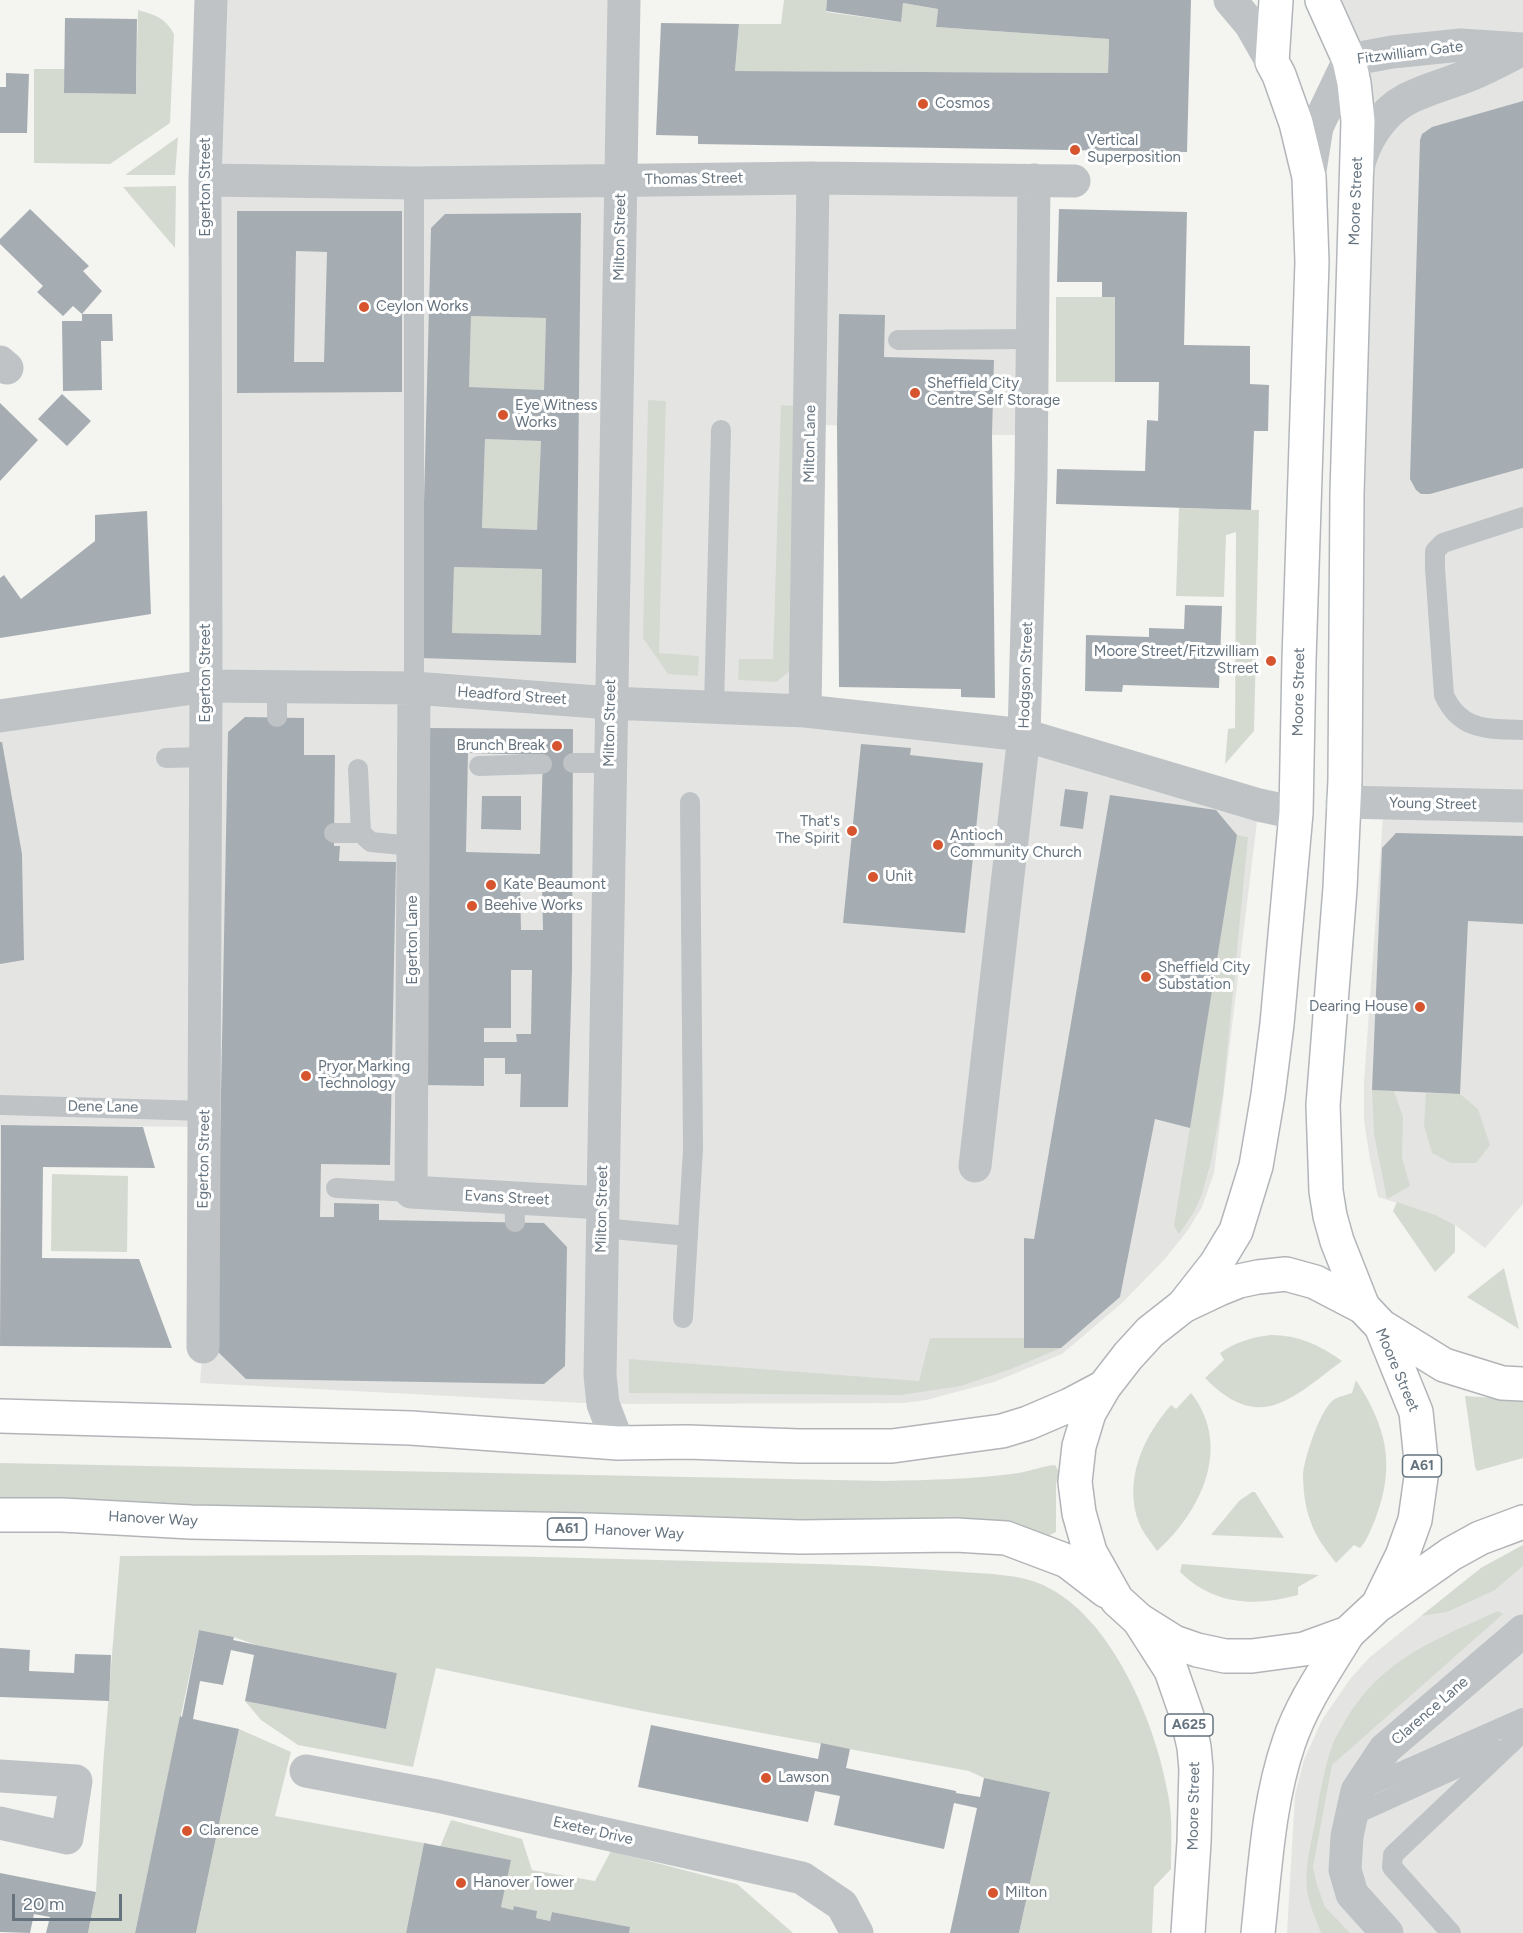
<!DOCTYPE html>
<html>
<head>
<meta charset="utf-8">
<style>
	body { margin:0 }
	#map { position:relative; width:1523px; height:1933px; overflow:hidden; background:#f4f4f0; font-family:Figtree,sans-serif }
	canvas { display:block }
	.scale { position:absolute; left:12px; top:1894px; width:110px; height:27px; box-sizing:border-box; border:3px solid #65737f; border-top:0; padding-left:8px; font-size:18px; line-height:21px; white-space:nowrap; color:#65737f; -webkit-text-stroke:4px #fff; paint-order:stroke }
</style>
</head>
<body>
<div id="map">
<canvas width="1523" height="1933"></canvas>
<div class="scale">20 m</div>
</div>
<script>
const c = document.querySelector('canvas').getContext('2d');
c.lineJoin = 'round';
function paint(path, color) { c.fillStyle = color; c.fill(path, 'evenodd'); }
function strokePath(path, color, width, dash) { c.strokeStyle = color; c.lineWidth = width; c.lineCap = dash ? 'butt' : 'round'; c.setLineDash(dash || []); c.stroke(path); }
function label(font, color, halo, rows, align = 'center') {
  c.font = font + ' Figtree,sans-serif'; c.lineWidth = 6; c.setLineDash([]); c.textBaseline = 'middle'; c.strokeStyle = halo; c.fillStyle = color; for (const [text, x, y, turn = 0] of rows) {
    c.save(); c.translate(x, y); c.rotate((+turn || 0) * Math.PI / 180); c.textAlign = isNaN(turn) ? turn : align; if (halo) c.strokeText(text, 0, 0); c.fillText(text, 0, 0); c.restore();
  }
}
paint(new Path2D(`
	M 211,0 L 624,0 L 622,179 L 1034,180 L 1031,435 L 992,435 L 811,424 L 805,711 L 1024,735 L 1259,805 L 1214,1173 L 1202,1207 L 1188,1230 L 1164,1260 L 1122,1303 L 1062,1354 L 994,1382 L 926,1400 L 904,1403 L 603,1404 L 200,1383 L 203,1347 L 204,1127 L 1,1125 L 0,1181 L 0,716 L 206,686 Z
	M 1322,0 L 1523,0 L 1523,1204 L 1485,1248 L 1455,1225 L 1436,1215 L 1378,1197 L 1370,1159 L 1364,1121 L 1364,1082 L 1384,803 L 1342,802 L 1358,168 Z
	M 1523,1545 L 1523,1933 L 1287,1933 L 1295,1795 L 1304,1760 L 1322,1720 L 1350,1679 L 1370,1657 L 1481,1568 Z`), '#e4e5e3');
paint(new Path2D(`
	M 784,0 L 827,0 L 826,12 L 900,22 L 903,3 L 938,9 L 936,27 L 1109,39 L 1108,73 L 735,71 L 739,24 L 781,24 Z
	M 138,10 C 154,15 165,17 174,34 L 170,123 L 110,164 L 34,163 L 34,69 L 65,69 L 64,93 L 136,94 Z
	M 178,137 L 175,175 L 125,175 Z
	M 176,186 L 175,248 L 123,187 Z
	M 1056,297 L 1115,297 L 1115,382 L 1056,382 Z
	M 471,316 L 546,318 L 544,390 L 469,387 Z
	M 648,400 L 666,401 L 659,653 L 699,656 L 698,676 L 668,674 L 643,638 Z
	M 781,405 L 794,406 L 790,671 L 776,682 L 738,680 L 739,659 L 773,659 Z
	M 485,439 L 541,441 L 537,530 L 482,528 Z
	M 1179,508 L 1259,510 L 1254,731 L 1225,764 L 1228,729 L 1235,728 L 1236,532 L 1226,535 L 1224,597 L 1176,596 Z
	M 454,567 L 542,569 L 541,635 L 452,633 Z
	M 1237,835 L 1248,837 L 1223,1094 L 1211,1162 L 1202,1194 L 1194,1212 L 1179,1234 L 1174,1226 Z
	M 1372,1090 L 1394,1091 L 1403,1117 L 1402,1158 L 1410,1186 L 1387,1199 L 1374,1134 Z
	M 1426,1093 L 1460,1094 L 1478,1109 L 1490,1145 L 1476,1163 L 1451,1163 L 1432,1153 L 1424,1126 Z
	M 52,1174 L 128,1176 L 127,1252 L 51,1251 Z
	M 1397,1202 L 1436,1215 L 1455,1225 L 1455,1252 L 1435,1272 L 1393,1211 Z
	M 1504,1268 L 1519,1329 L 1467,1297 Z
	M 1271,1335 C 1298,1335 1320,1345 1342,1361 C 1291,1399 1260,1434 1205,1378 L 1224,1360 L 1220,1353 C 1236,1342 1252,1337 1271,1335 Z
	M 930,1338 L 1024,1338 L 1024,1348 L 1061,1348 L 1011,1369 L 961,1386 L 901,1395 L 629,1393 L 629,1359 L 919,1381 Z
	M 1356,1380 C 1387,1428 1396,1465 1375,1520 C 1370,1531 1368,1539 1360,1548 L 1354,1545 L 1336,1563 C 1326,1550 1315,1536 1310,1520 C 1305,1506 1303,1489 1303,1474 C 1304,1459 1321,1406 1335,1399 C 1340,1396 1347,1395 1352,1393 Z
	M 1191,1393 C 1233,1446 1201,1512 1157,1551 C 1151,1542 1143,1533 1139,1523 C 1123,1481 1143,1437 1171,1405 L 1176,1409 Z
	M 1465,1396 L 1523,1400 L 1523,1458 L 1477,1471 L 1475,1467 Z
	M 0,1463 L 885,1481 C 930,1480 975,1479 1019,1473 C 1031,1471 1042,1466 1055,1465 L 1059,1472 L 1056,1484 L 1056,1532 L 1048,1536 L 1005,1525 L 0,1502 Z
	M 1252,1492 L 1255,1492 L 1284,1538 L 1211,1535 L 1239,1501 Z
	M 1523,1545 L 1523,1566 L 1495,1590 L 1447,1612 L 1421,1616 L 1481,1568 Z
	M 120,1556 C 239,1556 359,1554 478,1556 C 579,1557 680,1561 780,1563 C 841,1564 902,1567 962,1572 C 989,1574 1018,1574 1043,1585 C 1112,1616 1156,1724 1168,1794 C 1173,1819 1171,1844 1171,1869 L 1154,1887 L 1152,1933 L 1019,1933 L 1050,1792 L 984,1778 L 969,1771 L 637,1710 L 436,1668 L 413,1767 L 298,1745 L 261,1720 L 245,1701 L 386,1729 L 397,1673 L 256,1645 L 234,1637 L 199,1630 L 135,1933 L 88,1933 L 96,1892 L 103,1766 Z
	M 1182,1564 L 1319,1575 L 1298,1587 L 1298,1595 C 1254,1607 1214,1605 1180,1572 Z
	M 1498,1611 L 1503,1614 L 1332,1765 L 1313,1867 L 1317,1885 L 1325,1907 L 1350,1933 L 1321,1933 C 1316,1919 1309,1905 1307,1890 C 1304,1866 1312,1840 1316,1817 C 1320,1793 1324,1769 1332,1746 C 1335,1737 1341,1729 1345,1721 C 1382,1658 1435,1640 1498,1611 Z
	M 239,1729 L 291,1752 L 275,1816 L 424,1843 L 406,1933 L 196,1933 Z
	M 451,1820 L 522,1839 L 532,1870 L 595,1881 L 611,1851 L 737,1884 L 793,1933 L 629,1933 L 629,1927 L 552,1912 L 550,1921 L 536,1918 L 536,1911 L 514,1906 L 513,1910 L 501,1907 L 510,1860 L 440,1847 Z`), '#d5dad1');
paint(new Path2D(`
	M 827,0 L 1191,0 L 1187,152 L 698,144 L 698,136 L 656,135 L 661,23 L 739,24 L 735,71 L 1108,73 L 1109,39 L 936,27 L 938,9 L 903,3 L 901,22 L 826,11 Z
	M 65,18 L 137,19 L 136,94 L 64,93 Z
	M 6,73 L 29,74 L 27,133 L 0,133 L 0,87 L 6,87 Z
	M 1523,101 L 1523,468 L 1430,494 L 1421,494 L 1416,490 L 1410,479 L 1420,140 L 1422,134 L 1432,127 Z
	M 30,209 L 89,266 L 83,271 L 102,291 L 82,314 L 112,314 L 113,341 L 101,341 L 102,390 L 63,391 L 62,321 L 82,321 L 82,314 L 73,306 L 63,316 L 37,292 L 43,286 L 0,244 L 0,239 Z
	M 1059,209 L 1187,212 L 1184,345 L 1250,346 L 1250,384 L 1269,385 L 1268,431 L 1254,431 L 1251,510 L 1056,504 L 1057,469 L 1145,471 L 1147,420 L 1158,421 L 1159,382 L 1115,382 L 1115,297 L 1102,297 L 1102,282 L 1057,282 Z
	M 237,211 L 402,211 L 402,392 L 237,393 ZM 296,251 L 327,252 L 324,362 L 294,362 Z
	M 581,213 L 576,663 L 420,658 L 431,228 L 445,214 ZM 471,316 L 546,318 L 544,390 L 469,387 ZM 485,439 L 541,441 L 537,530 L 482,528 ZM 454,567 L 542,569 L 541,635 L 452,633 Z
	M 839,314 L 885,315 L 884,357 L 994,360 L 992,435 L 995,698 L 961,697 L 961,689 L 839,687 L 837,426 Z
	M 62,394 L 91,421 L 67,446 L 38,419 Z
	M 0,403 L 38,440 L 0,481 Z
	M 147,511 L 151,614 L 0,638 L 0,578 L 4,575 L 21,599 L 95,541 L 95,515 Z
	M 1185,605 L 1222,606 L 1219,688 L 1123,685 L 1122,692 L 1085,691 L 1086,635 L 1149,637 L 1149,628 L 1184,629 Z
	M 245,717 L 304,718 L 304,755 L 335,755 L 334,846 L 340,846 L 339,861 L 396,862 L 390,1165 L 321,1164 L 320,1217 L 334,1217 L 334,1203 L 379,1204 L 379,1220 L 544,1223 L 567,1247 L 565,1366 L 544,1384 L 246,1379 L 216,1350 L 228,732 Z
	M 424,728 L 573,729 L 572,970 L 568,1107 L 520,1107 L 521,1074 L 505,1074 L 505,1058 L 484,1058 L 484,1086 L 422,1085 ZM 468,753 L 543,755 L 540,854 L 466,852 ZM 520,883 L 542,883 L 543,930 L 521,930 ZM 511,970 L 532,970 L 531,1034 L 516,1034 L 517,1042 L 484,1042 L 484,1028 L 511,1028 Z
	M 0,742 L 2,742 L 22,854 L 24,960 L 0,964 Z
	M 861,744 L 911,748 L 910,755 L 983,763 L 965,933 L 843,923 Z
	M 1065,789 L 1088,792 L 1083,829 L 1060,826 Z
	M 1110,795 L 1216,810 L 1237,835 L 1190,1128 L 1155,1119 L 1120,1297 L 1061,1348 L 1024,1348 L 1024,1238 L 1034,1239 Z
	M 482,796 L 521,796 L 521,830 L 481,829 Z
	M 1396,833 L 1523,836 L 1523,924 L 1468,921 L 1460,1094 L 1372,1090 L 1382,848 Z
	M 1,1125 L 143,1127 L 155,1168 L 43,1167 L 42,1258 L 139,1259 L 172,1348 L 0,1346 Z
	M 199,1630 L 234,1637 L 233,1640 L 256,1645 L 397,1673 L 386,1729 L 245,1701 L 254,1655 L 231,1650 L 223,1685 L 200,1681 L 193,1719 L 239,1729 L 196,1933 L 135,1933 L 180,1716 L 182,1717 Z
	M 0,1648 L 30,1650 L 29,1671 L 74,1673 L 75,1654 L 111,1655 L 109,1701 L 0,1697 Z
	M 651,1725 L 818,1759 L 821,1743 L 850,1749 L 846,1768 L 956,1791 L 956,1793 L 980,1797 L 984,1778 L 1050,1792 L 1019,1933 L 950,1933 L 977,1808 L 954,1803 L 944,1849 L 834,1825 L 840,1796 L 815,1791 L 808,1822 L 638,1787 Z
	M 424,1843 L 511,1860 L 501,1907 L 513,1910 L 514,1906 L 537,1911 L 536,1918 L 550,1921 L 552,1912 L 630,1927 L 629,1933 L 406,1933 Z
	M 0,1873 L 96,1892 L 88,1933 L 46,1933 L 50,1917 L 34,1914 L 30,1933 L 0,1932 Z`), '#a6adb2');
const secondary = new Path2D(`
	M 1322,0 L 1349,60 L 1354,83 L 1358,121 L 1347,493 L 1345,780 L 1340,888 L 1323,1105 L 1326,1191 L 1330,1216 L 1337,1241 L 1363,1307
	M 1183,1306 L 1216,1264 L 1236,1231 L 1256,1166 L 1268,1095 L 1277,1024 L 1296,813 L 1299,660 L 1312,262 L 1309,177 L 1296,123 L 1279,75 L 1272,62 L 1276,0`);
const primary = new Path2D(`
	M 1139,1620 L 1171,1670 L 1187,1716 L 1194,1747 L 1196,1769 L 1194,1842 L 1188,1933
	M 1258,1933 C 1265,1870 1268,1803 1289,1742 C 1302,1703 1327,1668 1348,1633`);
const highway = new Path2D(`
	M 1286,1274 L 1315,1282 L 1363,1307 L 1381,1326 L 1416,1412 L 1422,1470 L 1415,1520 L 1402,1556 L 1378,1605 L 1348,1633 L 1304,1649 L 1252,1656 L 1225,1656 L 1197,1650 L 1174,1642 L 1139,1620 L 1117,1600 L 1090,1552 L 1079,1513 L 1075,1482 L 1079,1446 L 1089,1413 L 1104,1387 L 1128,1356 L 1150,1332 L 1183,1306 L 1219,1289 L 1239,1281 L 1258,1277 Z
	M 1381,1326 L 1444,1365 L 1502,1383 L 1523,1384
	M 0,1416 L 411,1428 L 618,1443 L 687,1442 L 799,1446 L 892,1446 L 1002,1431 L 1028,1423 L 1070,1405 L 1104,1387
	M 0,1515 L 62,1515 L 191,1522 L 586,1530 L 801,1537 L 956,1535 L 1006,1538 L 1067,1561 L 1106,1591
	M 1380,1604 L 1451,1554 L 1480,1538 L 1523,1522`);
strokePath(secondary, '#b2b6ba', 36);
strokePath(primary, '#b3b6b9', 36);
strokePath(highway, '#b2b5b8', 36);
strokePath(new Path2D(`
	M 414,183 L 414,688
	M 898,340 L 1032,339
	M 1523,517 L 1443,543 L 1435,551 L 1435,568 L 1444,695 C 1460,731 1488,729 1523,730
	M 277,687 L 277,717
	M 714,707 L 721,430
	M 166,758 L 206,757
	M 573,763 L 610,763
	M 479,766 L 542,764
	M 358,769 L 361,833
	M 334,833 L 361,833 L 371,842 L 413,846
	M 0,1105 L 205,1111
	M 336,1188 L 411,1192
	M 514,1198 L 515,1222
	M 602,1228 L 688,1236
	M 683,1318 L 693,1149 L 690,802
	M 1362,1789 L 1523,1718
	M 1352,1816 L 1497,1750
	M 1451,1933 L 1392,1867 L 1393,1855 L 1523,1732`), '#bfc3c6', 20);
strokePath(new Path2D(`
	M 1230,0 L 1251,25 L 1272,62
	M 1358,168 C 1364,141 1382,112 1407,99 C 1428,88 1451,83 1472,74 C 1489,67 1505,58 1521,50
	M 1309,177 L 1317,127 L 1349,60 L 1392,52 L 1461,45 L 1523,49
	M 205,180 L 414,183 L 813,178 L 1074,181
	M 0,362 L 7,368
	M 414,688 L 411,1192 L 603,1203
	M 805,711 L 813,178
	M 0,716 L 206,686 L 414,688 L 610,703 L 805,711 L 1024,735 L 1259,805 L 1296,813
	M 1342,802 L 1523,806
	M 975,1166 L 1024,735 L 1031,477 L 1034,180
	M 203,1347 L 206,686 L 205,180 L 211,0
	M 618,1443 L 603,1404 L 600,1375 L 624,0
	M 306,1771 L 437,1796 L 802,1878 L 842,1905 L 857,1933
	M 0,1776 L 76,1781 L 67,1838 L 0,1823
	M 1387,1933 L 1352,1894 L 1345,1870 L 1347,1836 L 1357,1791 L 1385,1749 L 1523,1631`), '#bfc3c6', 33);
strokePath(secondary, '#fff', 33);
strokePath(primary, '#fff', 33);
strokePath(highway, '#fff', 33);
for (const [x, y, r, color] of [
	[923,104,6,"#d6552e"],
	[1075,150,6,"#d6552e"],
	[364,307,6,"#d6552e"],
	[915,393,6,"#d6552e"],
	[503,415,6,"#d6552e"],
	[1271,661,6,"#d6552e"],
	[557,746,6,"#d6552e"],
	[852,831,6,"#d6552e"],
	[938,845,6,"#d6552e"],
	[873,877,6,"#d6552e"],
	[491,885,6,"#d6552e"],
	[472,906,6,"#d6552e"],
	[1146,977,6,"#d6552e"],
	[1420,1007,6,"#d6552e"],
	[306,1076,6,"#d6552e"],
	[766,1778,6,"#d6552e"],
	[187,1831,6,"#d6552e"],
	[461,1883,6,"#d6552e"],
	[993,1893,6,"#d6552e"]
]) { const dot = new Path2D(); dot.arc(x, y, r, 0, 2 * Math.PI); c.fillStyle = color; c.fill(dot); strokePath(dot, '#fff', 2); }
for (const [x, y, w] of [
	[1422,1466,39],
	[567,1529,39],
	[1189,1725,48]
]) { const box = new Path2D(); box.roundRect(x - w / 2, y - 11, w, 22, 4.5); c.fillStyle = '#fff'; c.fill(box); strokePath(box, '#65737f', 1.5); }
label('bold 14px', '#65737f', null, [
	["A61",1422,1466],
	["A61",567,1529],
	["A625",1189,1725]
]);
label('15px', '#65737f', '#fff', [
	["Fitzwilliam Gate",1410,53,-7],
	["Thomas Street",694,179,-1],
	["Egerton Street",206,187,-90],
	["Moore Street",1356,201,-88],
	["Milton Street",620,237,-89],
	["Milton Lane",810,444,-89],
	["Egerton Street",206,673,-90],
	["Hodgson Street",1026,675,-88],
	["Moore Street",1299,692,-89],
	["Headford Street",512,696,4],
	["Milton Street",610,723,-89],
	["Young Street",1433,804,1],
	["Egerton Lane",413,940,-90],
	["Dene Lane",103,1107,1],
	["Egerton Street",204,1159,-89],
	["Evans Street",507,1198,3],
	["Milton Street",602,1209,-89],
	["Moore Street",1397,1370,67],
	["Hanover Way",153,1519,3],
	["Hanover Way",639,1532,3],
	["Clarence Lane",1430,1711,-41],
	["Moore Street",1194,1806,-89],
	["Exeter Drive",593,1831,13]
]);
label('15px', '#65737f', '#fff', [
	["Cosmos",935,104],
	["Vertical",1087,141],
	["Superposition",1087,158],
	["Ceylon Works",376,307],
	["Sheffield City",927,384],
	["Centre Self Storage",927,401],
	["Eye Witness",515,406],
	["Works",515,423],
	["Moore Street/Fitzwilliam",1259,652,"right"],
	["Street",1259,669,"right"],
	["Brunch Break",545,746,"right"],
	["That's",840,822,"right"],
	["The Spirit",840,839,"right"],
	["Antioch",950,836],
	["Community Church",950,853],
	["Unit",885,877],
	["Kate Beaumont",503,885],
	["Beehive Works",484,906],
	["Sheffield City",1158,968],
	["Substation",1158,985],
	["Dearing House",1408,1007,"right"],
	["Pryor Marking",318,1067],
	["Technology",318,1084],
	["Lawson",778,1778],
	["Clarence",199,1831],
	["Hanover Tower",473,1883],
	["Milton",1005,1893]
], 'left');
</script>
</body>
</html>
